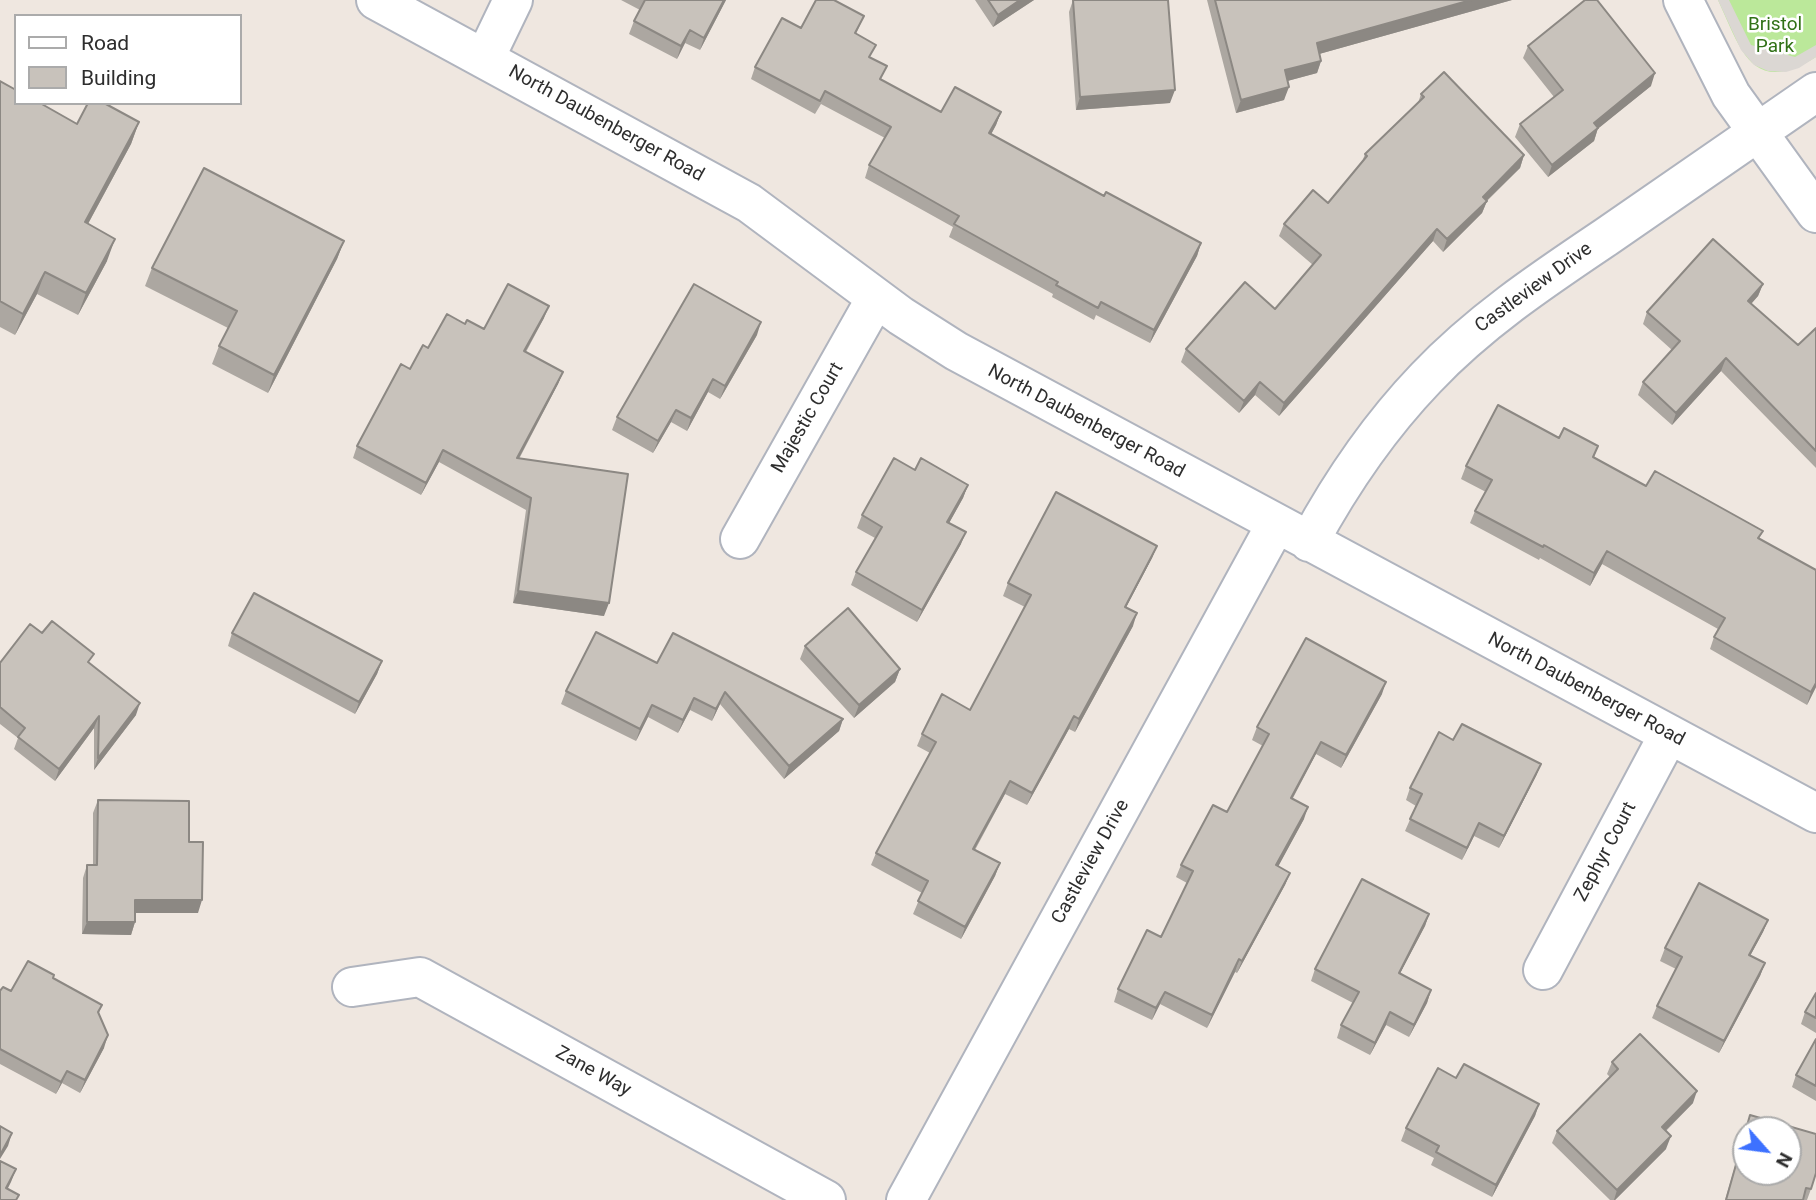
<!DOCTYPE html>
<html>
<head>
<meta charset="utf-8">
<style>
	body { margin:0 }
	#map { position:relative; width:1816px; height:1200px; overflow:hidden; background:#efe7e0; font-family:Roboto,sans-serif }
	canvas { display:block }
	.legend { position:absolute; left:14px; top:14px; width:228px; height:91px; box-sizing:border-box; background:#fff; border:2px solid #ababab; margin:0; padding:9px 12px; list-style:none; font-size:21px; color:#2e2e2e }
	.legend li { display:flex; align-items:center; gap:14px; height:35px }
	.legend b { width:35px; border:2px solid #ababab }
	.north { position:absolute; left:1732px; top:1116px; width:70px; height:70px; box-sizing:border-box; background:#fff; border:2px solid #ababab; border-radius:50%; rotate:118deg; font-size:19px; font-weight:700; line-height:28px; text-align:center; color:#2e2e2e }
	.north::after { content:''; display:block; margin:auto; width:24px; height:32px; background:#3d71ff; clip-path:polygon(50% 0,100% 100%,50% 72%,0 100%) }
</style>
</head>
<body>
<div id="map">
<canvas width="1816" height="1200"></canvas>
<ul class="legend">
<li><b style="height:9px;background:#fff"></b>Road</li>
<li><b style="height:19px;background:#c8c2bb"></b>Building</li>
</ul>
<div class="north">N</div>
</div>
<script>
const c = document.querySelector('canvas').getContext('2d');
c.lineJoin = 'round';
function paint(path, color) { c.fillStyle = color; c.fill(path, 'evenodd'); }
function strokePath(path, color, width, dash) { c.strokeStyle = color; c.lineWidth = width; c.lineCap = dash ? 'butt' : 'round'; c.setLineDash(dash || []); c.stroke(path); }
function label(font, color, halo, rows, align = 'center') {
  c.font = font + ' Roboto,sans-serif'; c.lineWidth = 5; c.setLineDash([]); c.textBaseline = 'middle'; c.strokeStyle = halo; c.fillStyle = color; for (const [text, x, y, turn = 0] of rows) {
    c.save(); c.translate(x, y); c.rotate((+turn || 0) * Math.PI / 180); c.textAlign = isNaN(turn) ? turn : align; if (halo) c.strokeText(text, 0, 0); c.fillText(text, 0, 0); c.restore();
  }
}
paint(new Path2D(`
	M 1718,0 L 1816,0 L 1816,57 C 1752,97 1741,50 1718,0 Z`), '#bbe89a');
paint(new Path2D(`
	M 1718,0 L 1729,0 L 1751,45 L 1795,57 L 1816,45 L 1816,57 L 1799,68 L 1786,72 L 1768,71 L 1754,65 L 1741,50 Z`), '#dbd7d3');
const minor = new Path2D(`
	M 376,0 L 749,203 L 901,316 L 956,351 L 1816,813
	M 1683,0 L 1731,95 L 1816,213
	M 485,58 L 513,0
	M 740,539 L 876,298
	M 1309,542 C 1342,481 1378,428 1426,378 C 1479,322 1542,280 1606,237 C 1676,188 1746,140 1816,92
	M 1543,970 L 1669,734
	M 352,987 L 420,977 L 826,1200
	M 906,1200 L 1276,524`);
strokePath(minor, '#b0b4be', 42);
strokePath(minor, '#fff', 38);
paint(new Path2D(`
	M 621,0 L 726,0 L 700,50 L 685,43 L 677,59 L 629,34 L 634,21 L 640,10 Z
	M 975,0 L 1034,0 L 993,27 Z
	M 1073,0 L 1170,103 L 1076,110 L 1069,12 Z
	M 1207,0 L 1512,0 L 1319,54 L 1321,61 L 1317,73 L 1287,81 L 1284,100 L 1236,113 Z
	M 864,16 L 856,34 L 871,58 L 882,80 L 941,112 L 1001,112 L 996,125 L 991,134 L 1104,196 L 1201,243 L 1197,256 L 1150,343 L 1096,315 L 1094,320 L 1052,297 L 1053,294 L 949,237 L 953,227 L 865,178 L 869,165 L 885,138 L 821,104 L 815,114 L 751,79 L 755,67 L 801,28 Z
	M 1528,46 L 1651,86 L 1598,128 L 1594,141 L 1548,177 L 1515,137 L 1520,124 L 1554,97 L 1523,58 Z
	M 0,81 L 77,124 L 139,122 L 131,144 L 88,224 L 107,261 L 78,315 L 37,294 L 15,335 L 0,327 Z
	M 1421,94 L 1524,155 L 1520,168 L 1487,201 L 1482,213 L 1443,252 L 1433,241 L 1279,416 L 1255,395 L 1239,413 L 1181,362 L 1186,349 L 1275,309 L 1313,265 L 1279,236 L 1284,224 L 1328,203 L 1362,162 L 1365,154 L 1418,103 Z
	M 344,241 L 337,259 L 268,393 L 212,364 L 219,346 L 228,328 L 145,286 L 152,268 Z
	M 1763,284 L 1758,296 L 1751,304 L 1798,345 L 1816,328 L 1816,468 L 1721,371 L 1672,425 L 1638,395 L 1643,382 L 1672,350 L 1643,324 L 1647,312 Z
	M 544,318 L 526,352 L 563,372 L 558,384 L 519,459 L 604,616 L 513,603 L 526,510 L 439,462 L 421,495 L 353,458 L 357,446 L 410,369 L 428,348 L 465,324 L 484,329 Z
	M 757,335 L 720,399 L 708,392 L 687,431 L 671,422 L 653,453 L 612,430 L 617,417 Z
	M 1559,438 L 1598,446 L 1594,457 L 1646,486 L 1763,531 L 1759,539 L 1816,687 L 1807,705 L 1710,649 L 1714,637 L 1718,629 L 1602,564 L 1590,586 L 1540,558 L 1539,560 L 1470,523 L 1475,511 L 1486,492 L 1461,479 L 1466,466 Z
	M 915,470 L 968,485 L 963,498 L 949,523 L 961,544 L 917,622 L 851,585 L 856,572 L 875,538 L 857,528 L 862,515 Z
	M 1157,546 L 1152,558 L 1126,607 L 1133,626 L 1075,732 L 1069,729 L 1027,805 L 1005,794 L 975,850 L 1000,863 L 995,876 L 961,939 L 913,914 L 922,893 L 871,865 L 876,853 L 930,753 L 917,746 L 922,734 L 970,710 L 1025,607 L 1003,596 L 1008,583 Z
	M 42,633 L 91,664 L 136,715 L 94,770 L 94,728 L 55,781 L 14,749 L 18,738 L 0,724 L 0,663 Z
	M 232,633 L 382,661 L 377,674 L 355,714 L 228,646 Z
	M 805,646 L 900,669 L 895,682 L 854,718 L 800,659 Z
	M 657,663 L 843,719 L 839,731 L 784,779 L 720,704 L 712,721 L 690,710 L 678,733 L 648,717 L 636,741 L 561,704 L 566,691 Z
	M 1382,694 L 1341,768 L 1316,754 L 1293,798 L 1304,819 L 1278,866 L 1290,873 L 1285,885 L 1237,973 L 1235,972 L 1207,1028 L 1160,1004 L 1152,1020 L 1114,1002 L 1118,989 L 1161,937 L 1187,883 L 1176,877 L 1181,865 L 1227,812 L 1263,746 L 1252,740 L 1257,727 Z
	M 1453,740 L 1541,764 L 1536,776 L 1499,848 L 1474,836 L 1462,860 L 1405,831 L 1416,806 L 1406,800 L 1410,788 Z
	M 98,800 L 189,842 L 198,913 L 135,913 L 135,922 L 131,935 L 82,934 L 83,878 L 87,865 L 93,865 L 93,813 Z
	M 1429,914 L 1425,926 L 1400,973 L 1431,990 L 1427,1003 L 1409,1037 L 1386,1025 L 1370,1055 L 1337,1038 L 1341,1025 L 1353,1003 L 1311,981 L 1315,969 Z
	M 1768,920 L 1763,932 L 1750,956 L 1765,963 L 1760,976 L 1719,1053 L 1652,1018 L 1657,1006 L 1676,969 L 1660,961 L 1665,948 Z
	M 53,978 L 102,1005 L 99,1013 L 104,1048 L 80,1093 L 62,1083 L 56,1094 L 0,1064 L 0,991 L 11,991 Z
	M 1816,993 L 1816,1033 L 1801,1024 L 1805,1012 Z
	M 1816,1039 L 1816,1101 L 1792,1087 L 1796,1075 Z
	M 1612,1062 L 1693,1103 L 1666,1131 L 1666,1149 L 1615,1200 L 1610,1200 L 1552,1143 L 1557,1131 L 1610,1077 L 1607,1074 Z
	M 1456,1078 L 1539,1104 L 1535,1116 L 1492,1197 L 1431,1165 L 1434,1158 L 1401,1141 L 1406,1128 Z
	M 1750,1115 L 1811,1189 L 1807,1200 L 1725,1200 Z`), '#aca7a1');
paint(new Path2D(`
	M 724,0 L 726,0 L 700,50 L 704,38 Z
	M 1020,0 L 1034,0 L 993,27 L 998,15 Z
	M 1471,0 L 1512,0 L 1312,56 L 1317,43 Z
	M 690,30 L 685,43 L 677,59 L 681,46 Z
	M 1321,61 L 1317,73 L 1280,83 L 1285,70 Z
	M 1655,73 L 1651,86 L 1589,136 L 1594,123 Z
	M 1289,87 L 1284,100 L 1236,113 L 1241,100 Z
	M 1175,90 L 1170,103 L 1076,110 L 1080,97 Z
	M 1001,112 L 996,125 L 985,146 L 989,133 Z
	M 139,122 L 131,144 L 77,244 L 85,222 Z
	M 1598,128 L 1594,141 L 1548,177 L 1552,165 Z
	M 1524,155 L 1520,168 L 1482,205 L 1487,201 L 1482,213 L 1443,252 L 1447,239 L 1483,197 Z
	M 1437,229 L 1433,241 L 1279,416 L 1284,403 Z
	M 115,239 L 107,261 L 78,315 L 86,293 Z
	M 344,241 L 337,259 L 268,393 L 274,375 Z
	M 1201,243 L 1197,256 L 1150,343 L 1154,330 Z
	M 45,272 L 37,294 L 15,335 L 23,314 Z
	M 1763,284 L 1758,296 L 1743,313 L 1748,301 Z
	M 549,306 L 544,318 L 519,363 L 524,351 Z
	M 761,322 L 757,335 L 720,399 L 725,386 Z
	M 1726,358 L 1721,371 L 1672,425 L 1676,413 Z
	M 563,372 L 558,384 L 512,471 L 517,458 Z
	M 713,379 L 708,392 L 687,431 L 691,418 Z
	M 1260,382 L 1255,395 L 1239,413 L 1244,401 Z
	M 676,410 L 671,422 L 653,453 L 658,441 Z
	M 443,450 L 439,462 L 421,495 L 426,483 Z
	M 968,485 L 963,498 L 943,534 L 947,522 Z
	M 966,532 L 961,544 L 917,622 L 922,610 Z
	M 1157,546 L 1152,558 L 1120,619 L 1125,607 Z
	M 1607,551 L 1602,564 L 1590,586 L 1594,573 Z
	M 518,591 L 609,603 L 604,616 L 513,603 Z
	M 1137,613 L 1133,626 L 1075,732 L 1079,719 Z
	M 382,661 L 377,674 L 355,714 L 359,702 Z
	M 900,669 L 895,682 L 854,718 L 859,705 Z
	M 1386,682 L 1382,694 L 1341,768 L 1346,755 Z
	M 1816,683 L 1816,687 L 1807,705 L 1811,692 Z
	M 725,692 L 720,704 L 712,721 L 716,709 Z
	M 694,698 L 690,710 L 678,733 L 683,720 Z
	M 140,703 L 136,715 L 94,770 L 98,758 Z
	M 652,705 L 648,717 L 636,741 L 640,729 Z
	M 99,716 L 94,728 L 55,781 L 59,769 Z
	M 1074,716 L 1069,729 L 1027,805 L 1032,793 Z
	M 843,719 L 839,731 L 784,779 L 789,766 Z
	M 1321,742 L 1316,754 L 1286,810 L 1291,798 Z
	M 1541,764 L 1536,776 L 1499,848 L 1504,836 Z
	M 1010,781 L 1005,794 L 968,861 L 973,849 Z
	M 1308,807 L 1304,819 L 1272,878 L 1276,865 Z
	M 1479,823 L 1474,836 L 1462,860 L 1467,848 Z
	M 1000,863 L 995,876 L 961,939 L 965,927 Z
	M 1290,873 L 1285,885 L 1237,973 L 1242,961 Z
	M 135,900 L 202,900 L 198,913 L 131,913 Z
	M 1429,914 L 1425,926 L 1394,985 L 1399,973 Z
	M 1768,920 L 1763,932 L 1744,967 L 1749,955 Z
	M 87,922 L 135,922 L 131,935 L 82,934 Z
	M 1239,959 L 1235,972 L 1207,1028 L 1212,1015 Z
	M 1765,963 L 1760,976 L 1719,1053 L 1724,1041 Z
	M 1431,990 L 1427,1003 L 1409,1037 L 1414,1025 Z
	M 1165,992 L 1160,1004 L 1152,1020 L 1156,1008 Z
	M 1390,1012 L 1386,1025 L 1370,1055 L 1375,1043 Z
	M 108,1035 L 104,1048 L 80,1093 L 85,1080 Z
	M 67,1071 L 62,1083 L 56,1094 L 61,1082 Z
	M 1697,1091 L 1693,1103 L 1657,1139 L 1662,1127 Z
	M 1539,1104 L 1535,1116 L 1492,1197 L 1496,1185 Z
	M 12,1133 L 8,1146 L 0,1159 L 0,1155 Z
	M 1671,1136 L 1666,1149 L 1615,1200 L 1614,1200 L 1617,1190 Z
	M 16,1169 L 11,1182 L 2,1200 L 6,1188 Z`), '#8c8883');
const building = new Path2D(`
	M 645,0 L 724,0 L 704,38 L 690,30 L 681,46 L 634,21 Z
	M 816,0 L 834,0 L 864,16 L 855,33 L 876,45 L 869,57 L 887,66 L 880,79 L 941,112 L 955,87 L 1001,112 L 989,133 L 1104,196 L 1106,192 L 1201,243 L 1154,330 L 1101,302 L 1098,308 L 1056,285 L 1058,282 L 954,224 L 959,216 L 869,165 L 891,127 L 825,91 L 820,101 L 755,67 L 782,18 L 801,28 Z
	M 988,0 L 1020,0 L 998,15 Z
	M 1073,0 L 1168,0 L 1175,90 L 1080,97 Z
	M 1215,0 L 1471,0 L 1317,43 L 1321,61 L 1285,70 L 1289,87 L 1241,100 Z
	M 1585,0 L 1597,0 L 1655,73 L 1594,123 L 1598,128 L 1552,165 L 1520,124 L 1563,90 L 1528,46 Z
	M 1444,72 L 1524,155 L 1483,197 L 1487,201 L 1447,239 L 1437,229 L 1284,403 L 1260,382 L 1244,401 L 1186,349 L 1245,282 L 1275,309 L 1321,255 L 1284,224 L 1313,190 L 1328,203 L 1367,156 L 1365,154 L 1424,97 L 1421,94 Z
	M 0,81 L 16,90 L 16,103 L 40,103 L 77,124 L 88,103 L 104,103 L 139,122 L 85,222 L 115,239 L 86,293 L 45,272 L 23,314 L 0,301 Z
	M 204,168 L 344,241 L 274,375 L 219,346 L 237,311 L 152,268 Z
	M 1713,239 L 1763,284 L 1748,301 L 1798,345 L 1816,328 L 1816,451 L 1726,358 L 1676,413 L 1643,382 L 1680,341 L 1647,312 Z
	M 508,284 L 549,306 L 524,351 L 563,372 L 517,458 L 628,474 L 609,603 L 518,591 L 531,498 L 443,450 L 426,483 L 357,446 L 401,364 L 410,369 L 423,345 L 428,348 L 447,314 L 465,324 L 467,320 L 484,329 Z
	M 694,284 L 761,322 L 725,386 L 713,379 L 691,418 L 676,410 L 658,441 L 617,417 Z
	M 1498,405 L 1559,438 L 1564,428 L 1598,446 L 1593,457 L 1646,486 L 1655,471 L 1763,531 L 1758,538 L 1816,570 L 1816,683 L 1811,692 L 1714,637 L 1725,618 L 1607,551 L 1594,573 L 1544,545 L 1543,547 L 1475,511 L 1492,480 L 1466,466 Z
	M 894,458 L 915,470 L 921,458 L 968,485 L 947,522 L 966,532 L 922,610 L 856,572 L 882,527 L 862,515 Z
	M 1056,492 L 1157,546 L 1125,607 L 1137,613 L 1079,719 L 1074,716 L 1032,793 L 1010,781 L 973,849 L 1000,863 L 965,927 L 918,901 L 928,881 L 876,853 L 936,742 L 922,734 L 942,694 L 970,710 L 1031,595 L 1008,583 Z
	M 254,593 L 382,661 L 359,702 L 232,633 Z
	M 848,608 L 900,669 L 859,705 L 805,646 Z
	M 52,621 L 94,654 L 88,662 L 140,703 L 98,758 L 99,716 L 59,769 L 18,737 L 25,728 L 0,707 L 0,663 L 30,624 L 42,633 Z
	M 596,632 L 657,663 L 673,633 L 843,719 L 789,766 L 725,692 L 716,709 L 694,698 L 683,720 L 652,705 L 640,729 L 566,691 Z
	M 1306,638 L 1386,682 L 1346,755 L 1321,742 L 1291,798 L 1308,807 L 1276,865 L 1290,873 L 1242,961 L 1239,959 L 1212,1015 L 1165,992 L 1156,1008 L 1118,989 L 1147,930 L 1161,937 L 1193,871 L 1181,865 L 1213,805 L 1227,812 L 1269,734 L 1257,727 Z
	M 1462,724 L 1541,764 L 1504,836 L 1479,823 L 1467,848 L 1410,819 L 1422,794 L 1410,788 L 1439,732 L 1453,740 Z
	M 98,800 L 189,801 L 189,842 L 203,842 L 202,900 L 135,900 L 135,922 L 87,922 L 87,865 L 97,865 Z
	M 1362,879 L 1429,914 L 1399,973 L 1431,990 L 1414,1025 L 1390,1012 L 1375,1043 L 1341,1025 L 1359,992 L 1315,969 Z
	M 1699,883 L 1768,920 L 1749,955 L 1765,963 L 1724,1041 L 1657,1006 L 1682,957 L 1665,948 Z
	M 28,961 L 54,975 L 53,978 L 102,1005 L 98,1012 L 108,1035 L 85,1080 L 67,1071 L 61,1082 L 0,1049 L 0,991 L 3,987 L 11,991 Z
	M 1816,993 L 1816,1018 L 1805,1012 Z
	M 1640,1034 L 1697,1091 L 1662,1127 L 1671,1136 L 1617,1190 L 1557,1131 L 1618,1069 L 1612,1062 Z
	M 1816,1039 L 1816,1086 L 1796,1075 Z
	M 1464,1064 L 1539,1104 L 1496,1185 L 1436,1152 L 1439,1146 L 1406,1128 L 1438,1068 L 1456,1078 Z
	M 1750,1115 L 1816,1134 L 1816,1173 L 1811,1189 L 1806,1188 L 1803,1200 L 1726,1200 ZM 1746,1130 L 1788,1130 L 1788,1172 L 1746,1172 Z
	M 0,1126 L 12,1133 L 0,1155 Z
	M 0,1161 L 16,1169 L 6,1188 L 19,1195 L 16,1200 L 0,1200 Z`);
paint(building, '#c8c2bb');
strokePath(building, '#8c8883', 2);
label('19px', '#317117', '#fff', [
	["Bristol",1775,25],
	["Park",1775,47]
]);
label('19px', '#2e2e2e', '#fff', [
	["North Daubenberger Road",606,124,29],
	["Castleview Drive",1534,288,-36],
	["Majestic Court",808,418,-60],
	["North Daubenberger Road",1086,422,28],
	["North Daubenberger Road",1586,690,28],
	["Zephyr Court",1606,852,-62],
	["Castleview Drive",1091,862,-61],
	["Zane Way",593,1072,29]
]);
</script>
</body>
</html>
